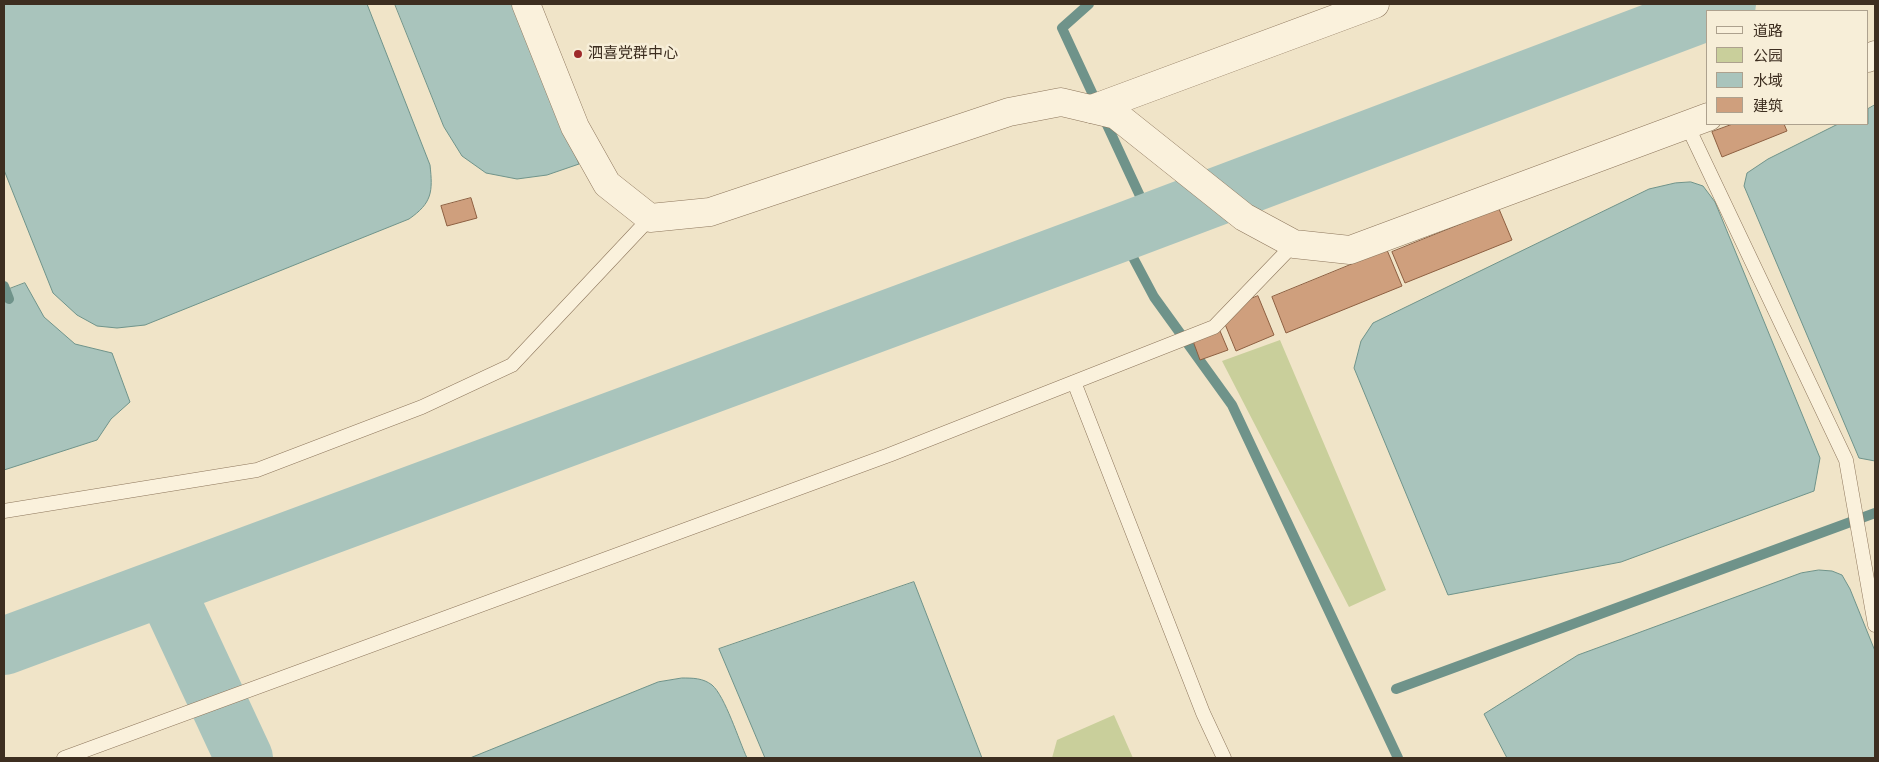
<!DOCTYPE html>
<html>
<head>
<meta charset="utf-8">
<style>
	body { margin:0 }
	#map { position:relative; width:1879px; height:762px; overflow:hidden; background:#f0e4c8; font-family:Bitter,"Noto Sans SC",serif }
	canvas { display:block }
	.frame { position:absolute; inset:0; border:5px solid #3d2e20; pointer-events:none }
	.legend { position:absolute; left:1706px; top:10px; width:162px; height:115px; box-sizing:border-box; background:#f7eed8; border:1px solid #ada18e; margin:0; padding:6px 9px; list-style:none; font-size:15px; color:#3d2e20 }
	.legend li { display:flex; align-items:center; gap:10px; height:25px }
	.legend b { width:25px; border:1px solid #ada18e }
</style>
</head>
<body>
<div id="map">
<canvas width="1879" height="762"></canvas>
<div class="frame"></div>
<ul class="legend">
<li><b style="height:6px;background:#faf1dc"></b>道路</li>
<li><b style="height:14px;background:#c9cf9b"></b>公园</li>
<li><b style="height:14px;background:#a9c4bc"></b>水域</li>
<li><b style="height:14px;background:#cf9f7d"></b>建筑</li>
</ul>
</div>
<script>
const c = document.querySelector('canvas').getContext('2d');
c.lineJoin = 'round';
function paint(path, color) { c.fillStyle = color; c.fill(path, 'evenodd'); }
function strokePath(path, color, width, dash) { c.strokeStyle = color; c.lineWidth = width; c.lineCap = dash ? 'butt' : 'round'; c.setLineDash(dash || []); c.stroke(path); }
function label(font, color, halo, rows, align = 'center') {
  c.font = font + ' Bitter,"Noto Sans SC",serif'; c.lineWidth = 5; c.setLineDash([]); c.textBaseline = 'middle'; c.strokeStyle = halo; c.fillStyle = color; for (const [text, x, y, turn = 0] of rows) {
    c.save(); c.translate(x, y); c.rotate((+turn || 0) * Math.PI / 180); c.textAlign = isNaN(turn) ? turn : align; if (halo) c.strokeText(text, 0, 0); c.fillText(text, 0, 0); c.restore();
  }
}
paint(new Path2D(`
	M 1280,340 L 1386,590 L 1349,607 L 1222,361 Z
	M 1114,715 L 1133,758 L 1052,758 L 1057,740 Z`), '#c9cf9b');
const water = new Path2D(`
	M 4,4 L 367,4 L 430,165 C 433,192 432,203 409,219 L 145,325 L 117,328 L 97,326 L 77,315 L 53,293 L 4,170 Z
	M 395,4 L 512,4 L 579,164 L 547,175 L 517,179 L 486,173 L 462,156 L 444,127 Z
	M 1875,105 L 1875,461 L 1859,458 L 1744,186 L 1747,173 L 1768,159 L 1838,124 L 1868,124 L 1868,109 Z
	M 1691,182 L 1703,186 L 1715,202 L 1820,458 L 1814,491 L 1621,562 L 1448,595 L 1354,368 L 1361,341 L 1373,323 L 1649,189 L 1675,183 Z
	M 25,283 L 44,317 L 75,344 L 112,353 L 130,402 L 111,419 L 97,440 L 4,470 L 4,291 Z
	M 1819,570 L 1832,571 L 1842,575 L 1850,589 L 1875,651 L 1875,758 L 1507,758 L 1484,714 L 1578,655 L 1801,573 Z
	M 914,582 L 982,758 L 765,758 L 719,649 Z
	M 682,678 C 693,678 703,678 712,685 C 725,696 739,741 747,758 L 470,758 L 658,682 Z`);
paint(water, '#a9c4bc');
strokePath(water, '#6f938a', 1);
strokePath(new Path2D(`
	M 1089,4 L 1062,28 L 1140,196
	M 1120,233 L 1154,297 L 1232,405 L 1398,758
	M 4,286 L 9,299
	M 1396,689 L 1875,513`), '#6f938a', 10);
strokePath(new Path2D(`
	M 171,601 L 244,758
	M 4,646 L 1120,233 L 1727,4`), '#a9c4bc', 58);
const building = new Path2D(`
	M 1733,124 L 1784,124 L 1787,131 L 1722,157 L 1712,132 Z
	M 471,198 L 477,218 L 447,226 L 441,206 Z
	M 1499,209 L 1512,240 L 1405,283 L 1392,252 Z
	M 1387,250 L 1402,286 L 1286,333 L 1272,297 Z
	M 1258,296 L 1274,335 L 1236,351 L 1220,312 Z
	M 1220,331 L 1228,350 L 1200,360 L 1193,341 Z`);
paint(building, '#cf9f7d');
strokePath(building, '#8d5f41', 1);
const service = new Path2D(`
	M 1687,125 L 1846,460 L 1875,625
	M 1074,382 L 1203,713 L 1224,758
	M 4,511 L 257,470 L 422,407 L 512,365 L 650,218
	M 64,758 L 889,455 L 1214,327 L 1294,244`);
const minor = new Path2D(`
	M 1092,109 L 1375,4`);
const tertiary = new Path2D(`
	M 526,4 L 575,127 L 607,184 L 650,218 L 710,212 L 1009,112 L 1061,102 L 1116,115 L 1244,217 L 1294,244 L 1350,250 L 1708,117
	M 1868,58 L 1875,55`);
strokePath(service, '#8d765c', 15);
strokePath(minor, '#8d765c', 29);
strokePath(tertiary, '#8d765c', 29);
strokePath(service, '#faf1dc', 14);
strokePath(minor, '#faf1dc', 28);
strokePath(tertiary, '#faf1dc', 28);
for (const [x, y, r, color] of [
	[578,54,5,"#9e2a2b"]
]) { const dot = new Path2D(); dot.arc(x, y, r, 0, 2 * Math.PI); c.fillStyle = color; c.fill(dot); strokePath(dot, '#f7eed8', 2); }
label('15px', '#3d2e20', '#f7eed8', [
	["泗喜党群中心",588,54]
], 'left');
</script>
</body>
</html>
